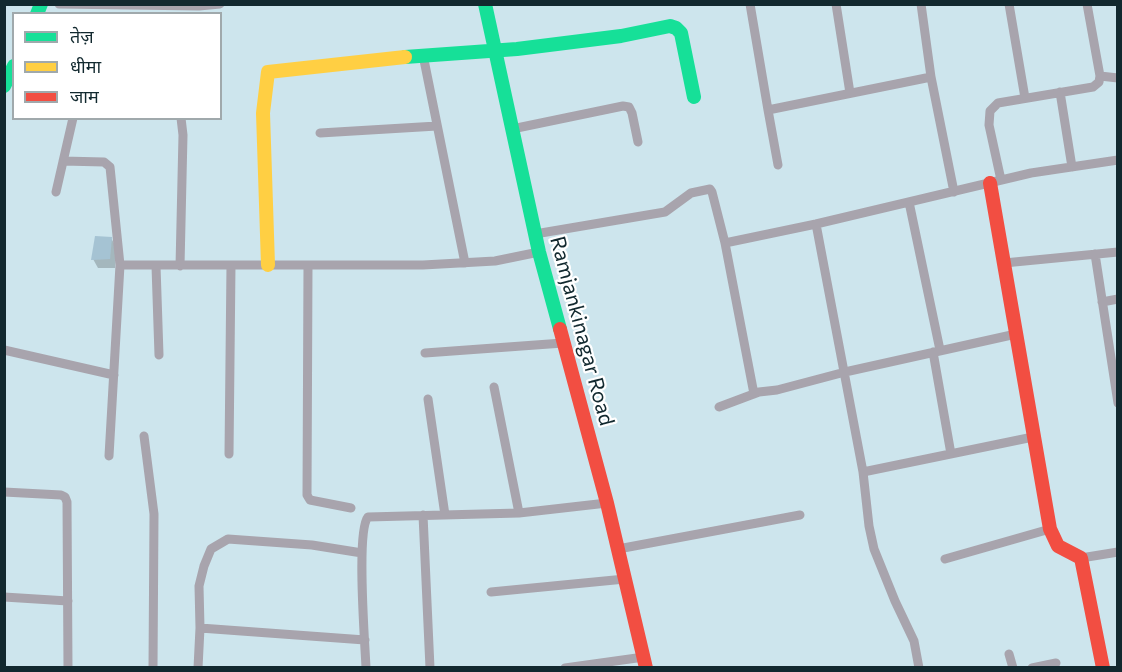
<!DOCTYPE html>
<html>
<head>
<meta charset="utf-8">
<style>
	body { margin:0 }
	#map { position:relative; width:1122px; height:672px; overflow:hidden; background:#cde5ed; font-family:Commissioner,"Noto Sans Devanagari",sans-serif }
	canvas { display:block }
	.frame { position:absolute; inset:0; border:6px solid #12292f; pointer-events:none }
	.legend { position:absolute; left:12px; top:12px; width:210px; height:108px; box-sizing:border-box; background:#fff; border:2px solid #a0a9ac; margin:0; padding:8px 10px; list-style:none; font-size:18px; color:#12292f }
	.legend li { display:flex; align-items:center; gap:12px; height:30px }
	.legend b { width:30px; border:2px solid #a0a9ac }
</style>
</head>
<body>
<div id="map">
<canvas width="1122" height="672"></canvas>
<div class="frame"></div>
<ul class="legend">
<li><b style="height:8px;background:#16e098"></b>तेज़</li>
<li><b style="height:8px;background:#ffcf43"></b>धीमा</li>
<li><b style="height:8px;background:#f24e42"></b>जाम</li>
</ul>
</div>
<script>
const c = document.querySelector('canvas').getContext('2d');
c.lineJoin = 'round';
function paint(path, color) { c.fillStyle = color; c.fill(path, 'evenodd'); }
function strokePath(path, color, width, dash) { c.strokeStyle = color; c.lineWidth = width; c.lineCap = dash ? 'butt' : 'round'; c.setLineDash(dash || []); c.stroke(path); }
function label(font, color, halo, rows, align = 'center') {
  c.font = font + ' Commissioner,sans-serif'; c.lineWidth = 4.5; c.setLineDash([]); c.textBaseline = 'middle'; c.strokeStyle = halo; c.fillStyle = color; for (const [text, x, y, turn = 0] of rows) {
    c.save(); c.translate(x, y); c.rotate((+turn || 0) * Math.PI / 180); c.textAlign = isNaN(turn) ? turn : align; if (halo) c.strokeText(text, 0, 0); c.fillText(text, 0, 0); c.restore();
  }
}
paint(new Path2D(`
	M 111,238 L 116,247 L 115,268 L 98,268 L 93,259 Z`), '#0003');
paint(new Path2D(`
	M 95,236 L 112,237 L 110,259 L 91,260 Z`), '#a5c3d3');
strokePath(new Path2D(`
	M 59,4 L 199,6 L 220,4
	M 750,4 L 768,110 L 931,77
	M 836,4 L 850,93
	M 921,4 L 931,77 L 954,192
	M 1009,4 L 1025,98
	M 423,55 L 465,263
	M 1100,76 L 1118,78
	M 1060,92 L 1072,167
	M 768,110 L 778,165
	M 512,129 L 623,106 L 629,107 L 632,113 L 638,142
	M 320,133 L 437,126
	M 63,161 L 104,162 L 110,167 L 120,265 L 109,456
	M 1001,180 L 989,125 L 990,111 L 998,103 L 1093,87 L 1099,82 L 1100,76 L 1087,4
	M 56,192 L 73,118
	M 909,202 L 940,350
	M 816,224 L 863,472 L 869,526 L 874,549 L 895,601 L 914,641 L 919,668
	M 535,234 L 665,212 L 691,193 L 710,189 L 712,192 L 725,243 L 754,394
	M 725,243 L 816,224 L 1031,173 L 1118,160
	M 1095,254 L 1118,403
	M 1004,263 L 1118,252
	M 120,265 L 423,265 L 495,261 L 539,252
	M 308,265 L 307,495 L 310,500 L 351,508
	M 156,266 L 159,355
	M 180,266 L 183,135 L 181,118
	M 1102,302 L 1118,299
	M 4,350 L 114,375
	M 933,352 L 951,454
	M 425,353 L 563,343
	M 494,387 L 519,513
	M 428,399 L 445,515
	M 719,407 L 759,392 L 777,390 L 845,372 L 1016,334
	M 144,436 L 154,514 L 153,668
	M 229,454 L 231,265
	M 863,472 L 1033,437
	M 4,492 L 61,495 L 65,497 L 67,502 L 68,668
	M 423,515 L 430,668
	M 618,549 L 800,515
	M 1081,558 L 1118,552
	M 945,559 L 1050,529
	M 491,592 L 625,579
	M 4,597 L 68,601
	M 200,628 L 365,640
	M 1009,654 L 1013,668
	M 198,668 L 200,628 L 199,586 L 204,566 L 211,549 L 228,539 L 312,545 L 362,553
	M 366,668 C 365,643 356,531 368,517 L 519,513 L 607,503
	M 565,668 L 644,657
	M 1032,668 L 1056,663`), '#a8a4ad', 9);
strokePath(new Path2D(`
	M 485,4 L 539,252 L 560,329
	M 37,14 L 41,4
	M 405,57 L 517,49 L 621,36 L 670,26 L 676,28 L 681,33 L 694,97
	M 4,86 L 14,66`), '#16e098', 14);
strokePath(new Path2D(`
	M 268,265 L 263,113 L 268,72 L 405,57`), '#ffcf43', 14);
strokePath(new Path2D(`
	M 990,183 L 1050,529 L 1058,546 L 1081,558 L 1103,668
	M 560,329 L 607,503 L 646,668`), '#f24e42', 14);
label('21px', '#12292f', '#fff', [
	["Ramjankinagar Road",582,331,75]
]);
</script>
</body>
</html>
